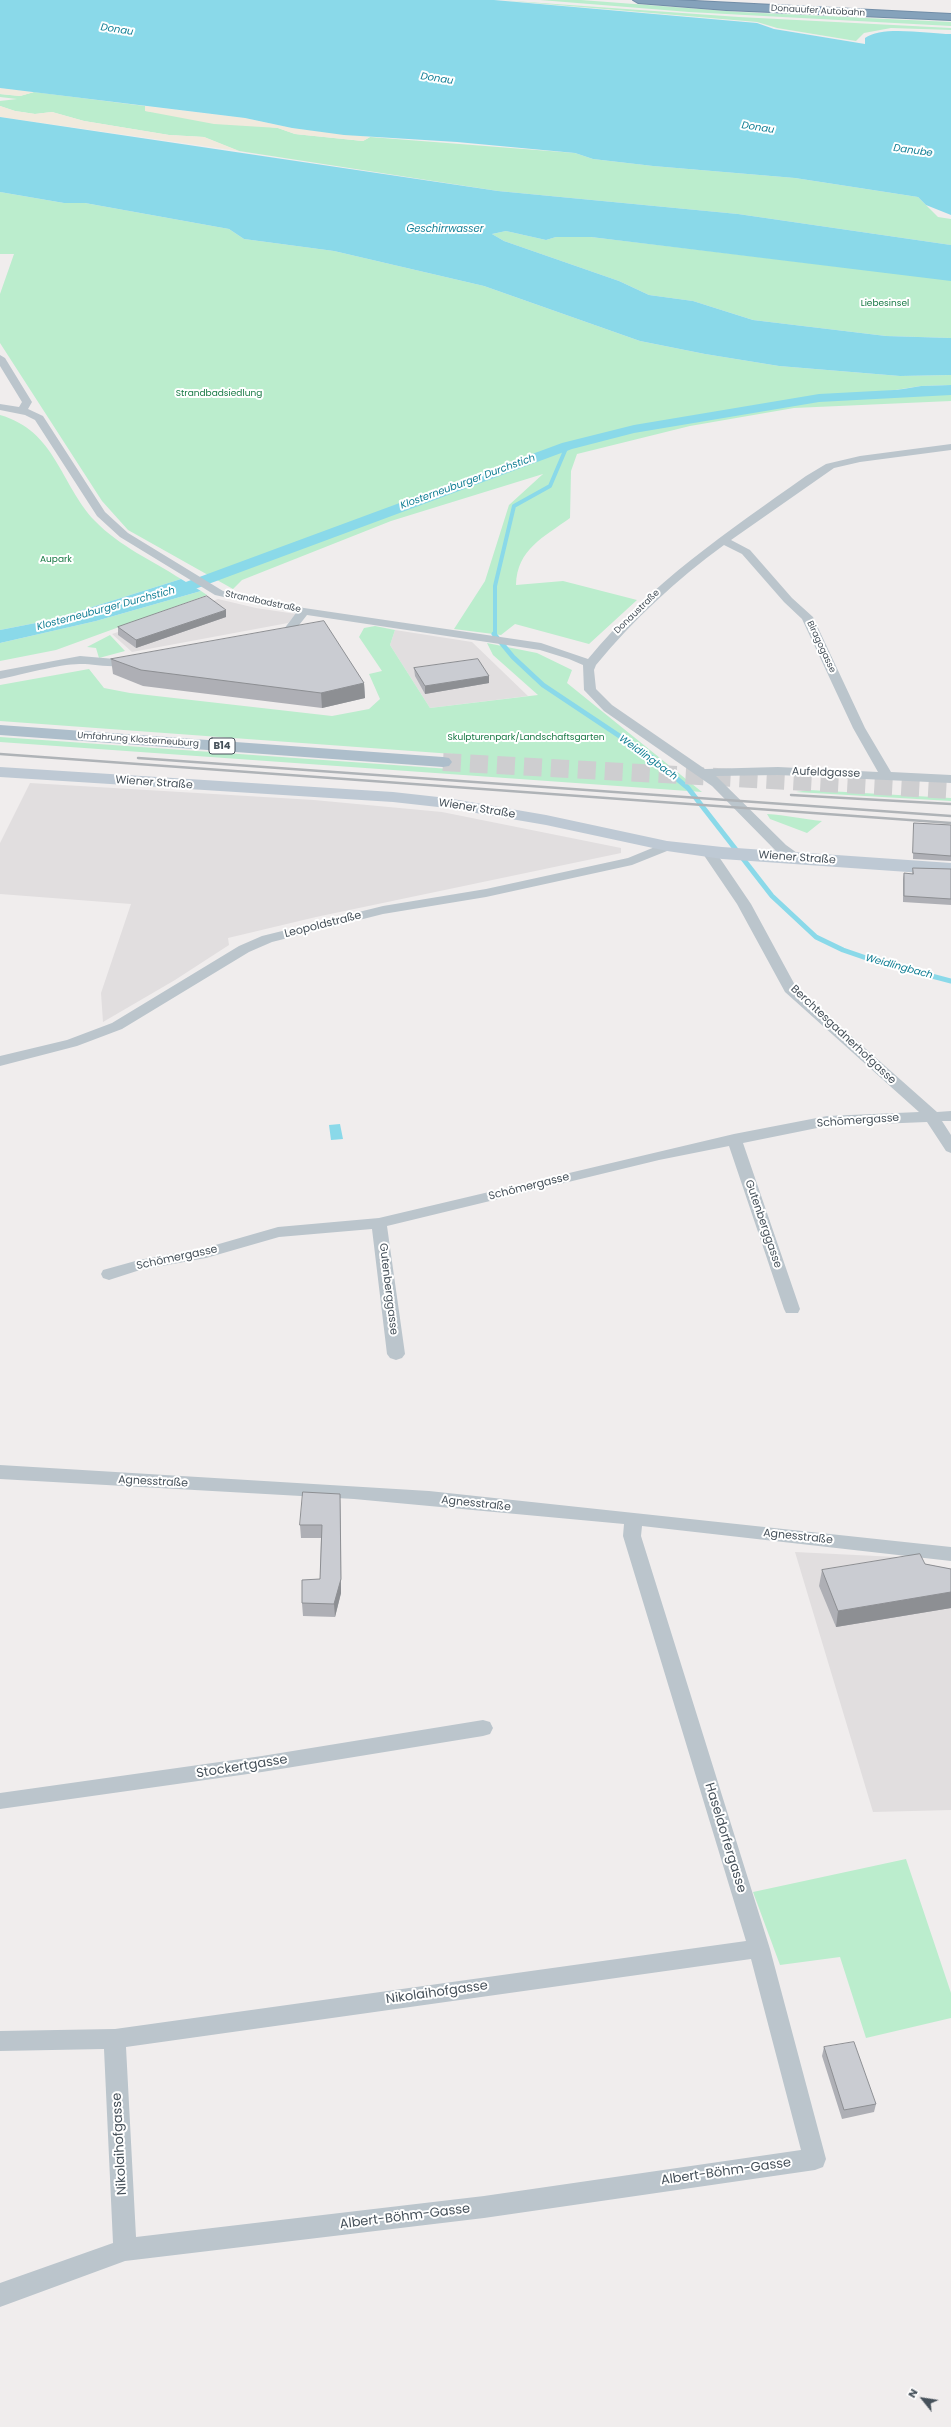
<!DOCTYPE html>
<html>
<head>
<meta charset="utf-8">
<style>
	body { margin:0 }
	#map { position:relative; width:951px; height:2427px; overflow:hidden; background:#f0eded; font-family:Poppins,sans-serif }
	canvas { display:block }
	.north { position:absolute; left:903px; top:2379px; width:40px; height:40px; -webkit-text-stroke:3px #fff; paint-order:stroke; rotate:300deg; font-size:11px; font-weight:700; line-height:16px; text-align:center; color:#46515a }
	.north::after { content:''; display:block; margin:auto; width:14px; height:18px; background:#46515a; clip-path:polygon(50% 0,100% 100%,50% 72%,0 100%) }
</style>
</head>
<body>
<div id="map">
<canvas width="951" height="2427"></canvas>
<div class="north">N</div>
</div>
<script>
const c = document.querySelector('canvas').getContext('2d');
c.lineJoin = 'round';
function paint(path, color) { c.fillStyle = color; c.fill(path, 'evenodd'); }
function strokePath(path, color, width, dash) { c.strokeStyle = color; c.lineWidth = width; c.lineCap = dash ? 'butt' : 'round'; c.setLineDash(dash || []); c.stroke(path); }
function label(font, color, halo, rows, align = 'center') {
  c.font = font + ' Poppins,sans-serif'; c.lineWidth = 4; c.setLineDash([]); c.textBaseline = 'middle'; c.strokeStyle = halo; c.fillStyle = color; for (const [text, x, y, turn = 0] of rows) {
    c.save(); c.translate(x, y); c.rotate((+turn || 0) * Math.PI / 180); c.textAlign = isNaN(turn) ? turn : align; if (halo) c.strokeText(text, 0, 0); c.fillText(text, 0, 0); c.restore();
  }
}
paint(new Path2D(`
	M 218,599 L 256,608 L 296,614 L 288,623 L 132,652 L 112,634 Z
	M 395,630 L 472,642 L 528,696 L 430,708 L 390,645 Z
	M 30,783 L 314,800 L 442,812 L 621,848 L 621,853 L 316,917 L 228,938 L 229,945 L 175,980 L 103,1022 L 101,993 L 131,904 L 0,894 L 0,843 Z
	M 795,1552 L 896,1557 L 951,1572 L 951,1810 L 873,1812 Z`), '#e1dedf');
paint(new Path2D(`
	M 499,0 L 739,17 L 951,28 L 951,30 L 891,28 L 864,33 L 856,41 L 777,28 L 757,22 Z
	M 540,0 L 581,0 L 740,12 L 951,22 L 951,26 L 689,12 Z
	M 34,92 L 145,106 L 146,111 L 278,128 L 295,134 L 363,141 L 370,137 L 575,153 L 593,159 L 653,166 L 795,178 L 918,197 L 938,217 L 951,219 L 951,245 L 738,214 L 498,191 L 239,151 L 204,137 L 169,135 L 84,121 L 52,112 L 35,114 L 15,111 L 0,106 L 0,101 L 17,99 L 0,97 L 0,94 L 20,96 Z
	M 0,192 L 64,203 L 85,203 L 229,229 L 244,239 L 334,251 L 484,286 L 640,341 L 705,354 L 779,366 L 900,376 L 951,375 L 951,385 L 921,386 L 876,393 L 951,395 L 951,401 L 794,408 L 690,426 L 577,454 L 571,471 L 570,518 C 544,537 517,549 516,585 L 563,581 L 637,600 L 589,644 L 515,624 L 501,635 L 454,629 L 485,581 L 509,505 L 543,474 L 391,521 L 242,580 L 233,589 L 128,530 L 102,501 L 0,343 L 0,294 L 14,254 L 0,254 Z
	M 506,231 L 546,240 L 556,237 L 591,237 L 951,280 L 951,338 L 886,336 L 753,320 L 693,301 L 649,295 L 619,281 L 504,241 L 492,234 Z
	M 0,415 C 56,431 60,484 95,521 C 119,546 153,561 181,579 L 51,620 L 0,630 Z
	M 201,591 L 207,595 L 56,650 L 0,661 L 0,643 L 96,621 Z
	M 375,626 L 395,630 L 390,645 L 430,708 L 538,695 L 493,655 L 487,643 L 537,653 L 572,670 L 567,683 L 702,792 L 0,742 L 0,737 L 450,769 L 453,754 L 0,721 L 0,685 L 89,669 L 104,688 L 130,693 L 332,716 L 369,709 L 380,699 L 369,674 L 382,671 L 359,637 L 364,628 Z
	M 110,635 L 125,651 L 99,658 L 96,648 L 87,647 Z
	M 810,790 L 951,798 L 951,801 L 796,792 Z
	M 767,814 C 786,815 803,819 822,821 L 807,833 L 770,819 Z
	M 906,1859 L 951,1993 L 951,2018 L 866,2038 L 840,1957 L 780,1965 L 753,1892 Z`), '#bbedcd');
paint(new Path2D(`
	M 0,88 L 34,92 L 20,96 L 0,94 Z
	M 0,106 L 15,111 L 35,114 L 52,112 L 84,121 L 169,135 L 204,137 L 239,151 L 0,117 Z
	M 145,106 L 245,118 L 292,128 L 370,137 L 363,141 L 295,134 L 278,128 L 214,124 L 145,111 Z`), '#f1eadd');
paint(new Path2D(`
	M 0,0 L 494,0 L 757,23 L 774,29 L 865,44 L 865,38 C 882,25 929,34 951,34 L 951,215 L 926,205 L 918,197 L 795,178 L 653,166 L 593,159 L 575,153 L 457,142 L 344,135 L 292,128 L 245,118 L 0,88 Z
	M 0,117 L 498,191 L 738,214 L 951,245 L 951,281 L 591,237 L 556,237 L 546,240 L 506,231 L 492,234 L 504,241 L 619,281 L 649,295 L 693,301 L 753,320 L 886,336 L 951,338 L 951,375 L 900,376 L 779,366 L 705,354 L 640,341 L 484,286 L 334,251 L 244,239 L 229,229 L 85,203 L 64,203 L 0,192 Z
	M 951,385 L 951,395 L 873,394 L 921,386 Z
	M 181,579 L 201,591 L 96,621 L 0,643 L 0,630 L 51,620 Z
	M 340,1124 L 343,1139 L 331,1140 L 329,1125 Z`), '#8ad9e9');
strokePath(new Path2D(`
	M 495,635 L 495,586 L 514,506 L 550,486 L 567,446`), '#8ad9e9', 4);
strokePath(new Path2D(`
	M 494,634 L 513,657 L 543,685 L 651,757 L 688,788 L 772,896 L 816,937 L 843,950 L 875,961 L 951,981`), '#8ad9e9', 5);
paint(new Path2D(`
	M 951,387 L 951,395 L 819,402 L 634,433 L 572,449 L 168,599 L 156,599 L 154,596 L 156,593 L 562,443 L 634,425 L 819,394 Z`), '#8ad9e9');
strokePath(new Path2D(`
	M 443,762 L 951,790`), '#ceced0', 18, [18, 9]);
const highway = new Path2D(`
	M 633,0 L 675,0 L 951,14 L 951,20 L 726,10 L 638,3 Z`);
strokePath(highway, '#718da7', 2);
paint(new Path2D(`
	M 0,355 L 5,358 L 32,402 L 28,409 L 43,416 L 105,512 L 128,533 L 223,591 L 304,608 L 541,643 L 588,659 C 651,583 727,532 806,476 L 826,464 L 860,456 L 951,444 L 951,450 L 860,462 L 834,468 L 731,540 L 750,550 L 792,598 L 813,617 L 865,728 L 891,772 L 951,775 L 951,783 L 778,775 L 716,776 L 786,845 L 804,858 L 797,862 L 776,851 L 712,786 L 604,711 L 584,690 L 583,665 L 569,659 L 540,650 L 307,615 L 292,634 L 270,638 L 268,635 L 270,632 L 284,629 L 296,613 L 215,595 L 120,537 L 97,516 L 35,420 L 25,415 L 0,410 L 0,404 L 19,407 L 22,402 L 0,366 ZM 724,545 L 742,554 L 784,602 L 802,619 L 853,728 L 878,772 L 778,767 L 705,769 L 612,705 L 596,689 L 594,670 L 596,665 C 634,619 676,580 724,545 Z
	M 80,656 L 115,659 L 133,657 L 139,661 C 132,671 94,664 82,664 C 62,663 21,675 0,679 L 0,671 Z
	M 667,842 L 674,846 L 672,849 L 632,865 L 486,897 L 383,914 L 272,942 L 249,952 L 122,1029 L 77,1046 L 0,1066 L 0,1056 L 67,1040 L 112,1023 L 239,946 L 262,936 L 383,906 L 486,889 L 628,858 Z
	M 708,847 L 713,848 L 751,904 L 796,987 L 937,1112 L 951,1111 L 951,1121 L 942,1121 L 951,1135 L 951,1153 L 946,1151 L 927,1122 L 827,1126 L 743,1143 L 800,1309 L 798,1313 L 786,1313 L 784,1309 L 729,1146 L 659,1160 L 387,1226 L 405,1354 L 402,1358 L 396,1360 L 390,1358 L 387,1354 L 372,1229 L 279,1237 L 206,1258 L 140,1270 L 109,1280 L 103,1278 L 101,1274 L 103,1270 L 139,1260 L 205,1248 L 278,1227 L 379,1218 L 734,1134 L 827,1116 L 919,1112 L 785,992 L 737,904 L 701,851 Z
	M 0,1465 L 429,1491 L 951,1547 L 951,1561 L 642,1526 L 641,1536 L 770,1949 L 826,2159 L 823,2167 L 815,2170 L 484,2218 L 125,2261 L 0,2307 L 0,2283 L 113,2243 L 104,2049 L 0,2051 L 0,2031 L 115,2029 L 746,1941 L 623,1536 L 624,1524 L 354,1499 L 0,1479 ZM 751,1959 L 801,2150 L 484,2196 L 136,2237 L 126,2047 Z
	M 483,1720 L 490,1722 L 493,1728 L 490,1734 L 483,1736 L 262,1772 L 0,1809 L 0,1793 L 262,1756 Z`), '#bbc5cc');
paint(new Path2D(`
	M 0,767 L 393,792 L 447,798 L 546,815 L 667,841 L 722,847 L 951,863 L 951,875 L 722,859 L 667,851 L 546,825 L 447,808 L 393,802 L 0,777 Z`), '#bec9d4');
paint(new Path2D(`
	M 0,725 L 443,757 L 449,758 L 452,762 L 449,766 L 443,767 L 0,735 Z`), '#adbecb');
paint(highway, '#85a2bb');
strokePath(new Path2D(`
	M 0,754 L 951,823
	M 138,758 L 951,816
	M 791,795 L 951,804`), '#afb3b7', 2.5);
paint(new Path2D(`
	M 226,617 L 136,648 L 118,635 L 118,627 Z
	M 111,659 L 364,683 L 365,698 L 322,708 L 143,686 L 113,674 Z
	M 414,668 L 489,676 L 489,683 L 425,694 L 415,676 Z
	M 914,823 L 951,825 L 951,861 L 913,859 Z
	M 913,868 L 951,869 L 951,905 L 903,902 L 903,879 L 904,873 L 912,874 Z
	M 340,1494 L 341,1593 L 335,1617 L 303,1616 L 302,1603 L 320,1579 L 321,1538 L 301,1538 L 300,1525 Z
	M 925,1564 L 951,1569 L 951,1608 L 836,1627 L 819,1586 L 822,1570 Z
	M 824,2047 L 876,2104 L 874,2112 L 842,2119 L 822,2056 Z`), '#aeafb5');
paint(new Path2D(`
	M 226,610 L 226,617 L 136,648 L 136,640 Z
	M 489,676 L 489,683 L 425,694 L 425,686 Z
	M 364,683 L 365,698 L 322,708 L 321,693 Z
	M 340,1494 L 341,1593 L 335,1617 L 334,1604 Z
	M 951,1592 L 951,1608 L 836,1627 L 838,1611 Z`), '#8d8f93');
const building = new Path2D(`
	M 207,596 L 226,610 L 136,640 L 118,627 Z
	M 324,621 L 364,683 L 321,693 L 141,670 L 111,659 Z
	M 478,659 L 489,676 L 425,686 L 414,668 Z
	M 914,823 L 951,825 L 951,856 L 913,853 Z
	M 913,868 L 951,869 L 951,899 L 904,896 L 904,873 L 913,874 Z
	M 303,1492 L 340,1494 L 341,1579 L 334,1604 L 302,1603 L 302,1580 L 320,1579 L 322,1525 L 300,1525 Z
	M 920,1554 L 925,1564 L 951,1569 L 951,1592 L 838,1611 L 822,1570 Z
	M 854,2042 L 876,2104 L 844,2110 L 824,2047 Z`);
paint(building, '#caccd2');
strokePath(building, '#8d8f93', 1);
label('9px', '#46515a', '#fff', [
	["Donauufer Autobahn",818,11,3],
	["Strandbadstraße",263,602,12],
	["Donaustraße",637,612,-44],
	["Biragogasse",821,647,65],
	["Umfahrung Klosterneuburg",138,740,4]
]);
label('9px', '#197945', '#fff', [
	["Liebesinsel",885,304],
	["Strandbadsiedlung",219,394],
	["Aupark",56,560],
	["Skulpturenpark/Landschaftsgarten",526,738]
]);
label('italic 10px', '#107e94', '#fff', [
	["Donau",117,30,9],
	["Donau",437,79,9],
	["Donau",758,128,9],
	["Danube",913,151,8],
	["Geschirrwasser",445,229],
	["Klosterneuburger Durchstich",468,482,-20],
	["Klosterneuburger Durchstich",106,609,-15],
	["Weidlingbach",648,758,36],
	["Weidlingbach",899,967,15]
]);
for (const [x, y, w] of [
	[222,746,26]
]) { const box = new Path2D(); box.roundRect(x - w / 2, y - 8, w, 16, 3); c.fillStyle = '#fff'; c.fill(box); strokePath(box, '#46515a', 1); }
label('bold 10px', '#46515a', null, [
	["B14",222,746]
]);
label('11px', '#46515a', '#fff', [
	["Aufeldgasse",826,773,2],
	["Wiener Straße",154,783,4],
	["Wiener Straße",477,809,9],
	["Wiener Straße",797,858,4],
	["Leopoldstraße",323,925,-14],
	["Berchtesgadnerhofgasse",843,1035,43],
	["Schömergasse",858,1121,-4],
	["Schömergasse",529,1187,-14],
	["Gutenberggasse",763,1224,71],
	["Schömergasse",177,1258,-12],
	["Gutenberggasse",388,1289,83],
	["Agnesstraße",153,1482,3],
	["Agnesstraße",476,1504,6],
	["Agnesstraße",798,1537,6]
]);
label('13px', '#46515a', '#fff', [
	["Stockertgasse",242,1767,-9],
	["Haseldorfergasse",725,1838,73],
	["Nikolaihofgasse",437,1993,-8],
	["Nikolaihofgasse",120,2144,-93],
	["Albert-Böhm-Gasse",726,2172,-8],
	["Albert-Böhm-Gasse",405,2217,-7]
]);
</script>
</body>
</html>
